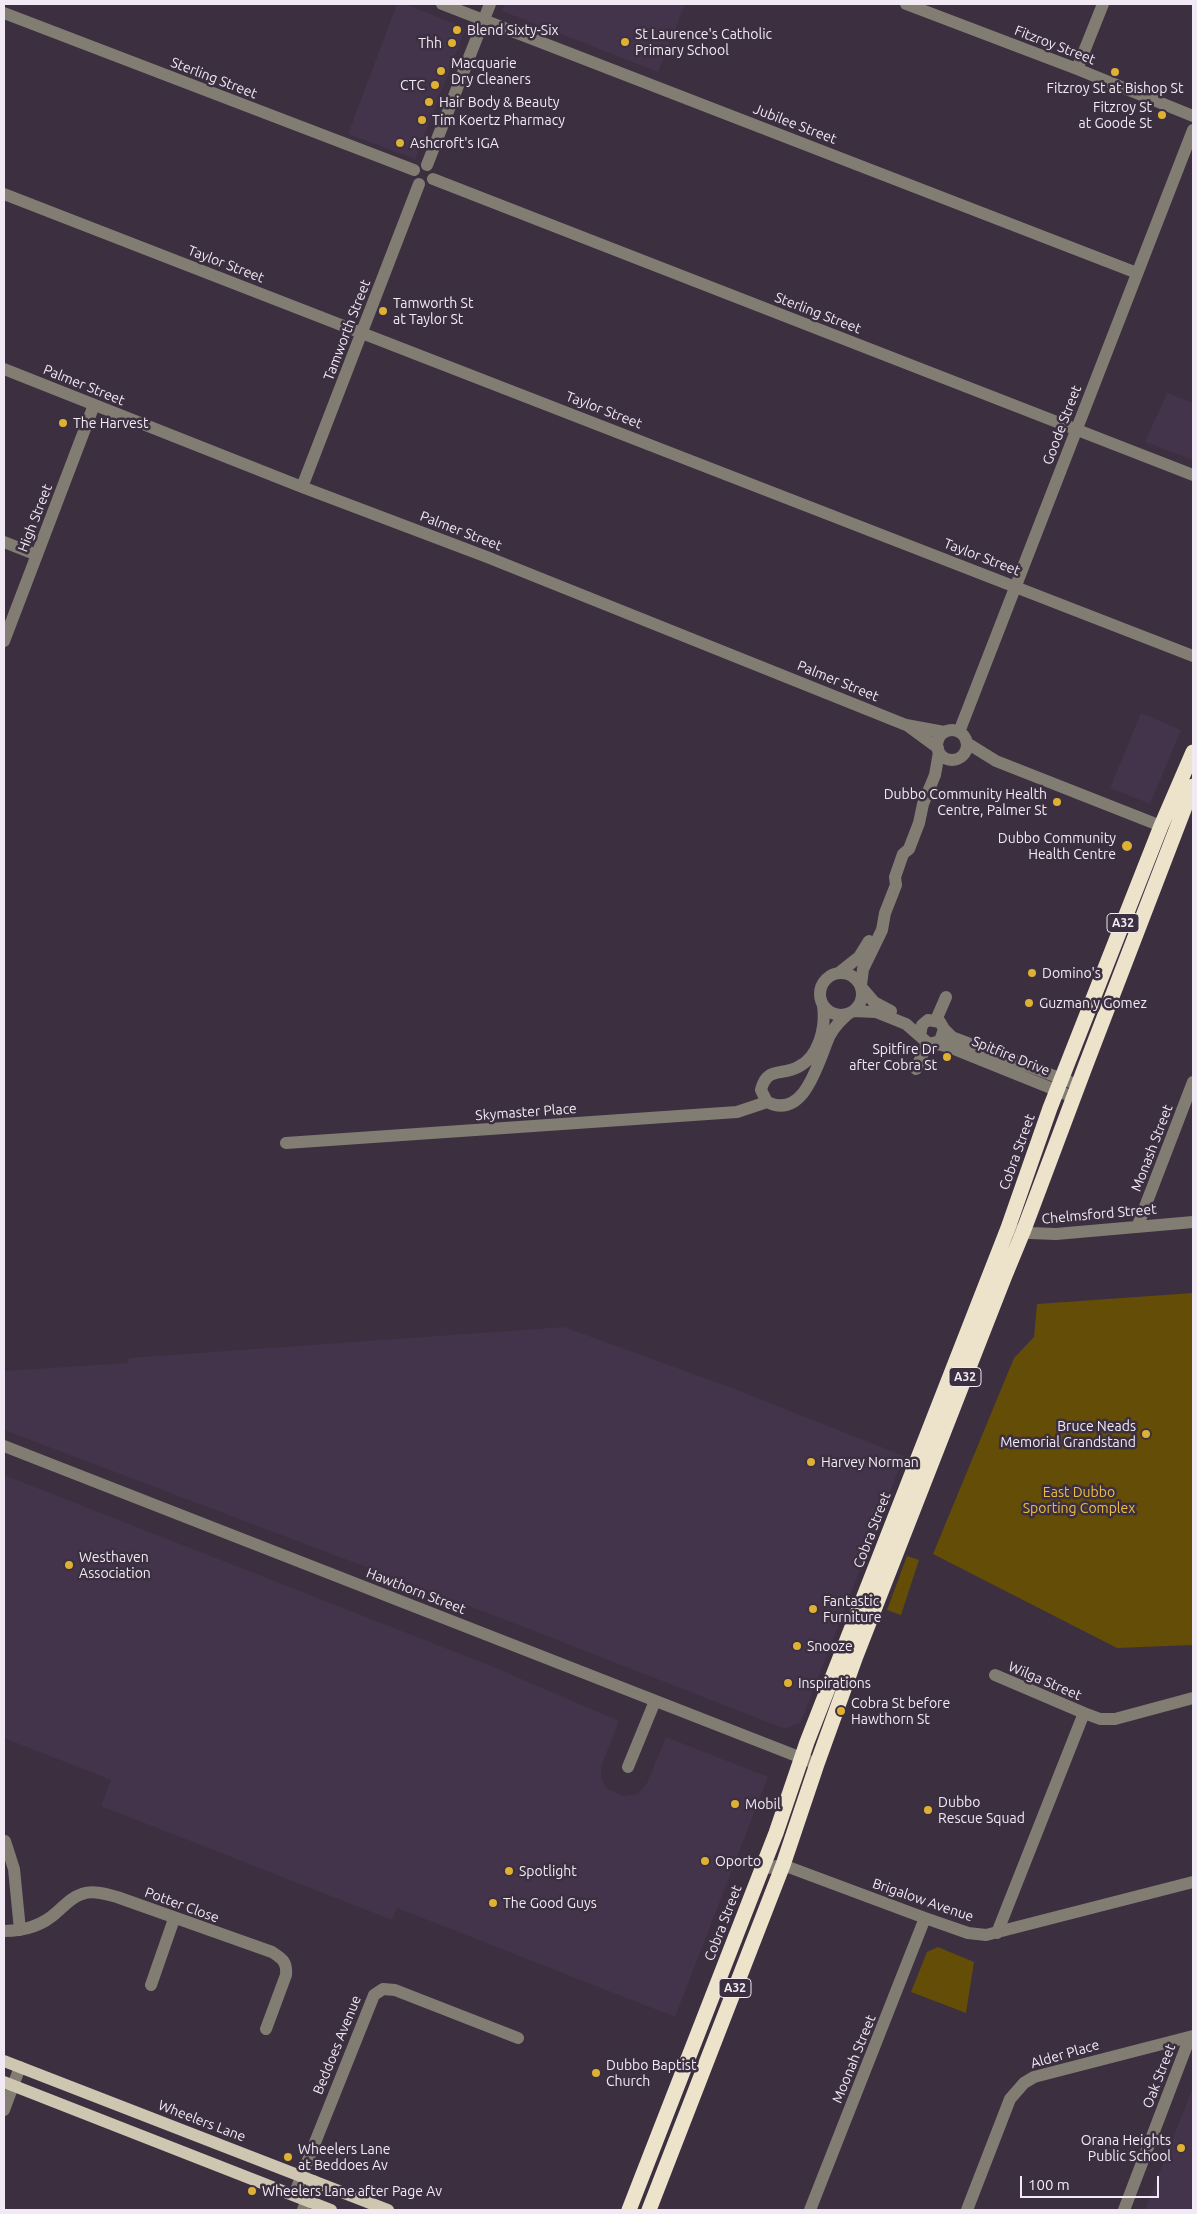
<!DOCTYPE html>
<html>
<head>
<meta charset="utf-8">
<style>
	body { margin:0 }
	#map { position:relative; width:1197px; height:2214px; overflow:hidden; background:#3b2f40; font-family:Ubuntu,sans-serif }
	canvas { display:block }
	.frame { position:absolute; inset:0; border:5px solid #f1eaf5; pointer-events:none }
	.scale { position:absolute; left:1020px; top:2176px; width:139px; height:22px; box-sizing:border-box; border:2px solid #f1eaf5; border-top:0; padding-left:6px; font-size:15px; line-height:18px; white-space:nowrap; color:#f1eaf5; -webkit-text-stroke:4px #3b2f40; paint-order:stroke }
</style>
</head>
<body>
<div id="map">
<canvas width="1197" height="2214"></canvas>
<div class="frame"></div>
<div class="scale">100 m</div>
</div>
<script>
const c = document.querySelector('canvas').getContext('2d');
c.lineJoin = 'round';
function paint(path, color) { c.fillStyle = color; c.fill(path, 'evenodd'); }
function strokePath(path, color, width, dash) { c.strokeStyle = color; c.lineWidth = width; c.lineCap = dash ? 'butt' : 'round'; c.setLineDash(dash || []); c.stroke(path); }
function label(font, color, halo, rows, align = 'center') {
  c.font = font + ' Ubuntu,sans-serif'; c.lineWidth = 5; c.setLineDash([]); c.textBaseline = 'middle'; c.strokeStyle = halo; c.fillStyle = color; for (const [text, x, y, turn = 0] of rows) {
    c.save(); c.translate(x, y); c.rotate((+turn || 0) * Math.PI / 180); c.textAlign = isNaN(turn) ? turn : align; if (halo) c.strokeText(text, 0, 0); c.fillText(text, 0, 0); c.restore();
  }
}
paint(new Path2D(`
	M 397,4 L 405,4 L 463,27 L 465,30 L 415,159 L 348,134 Z
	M 504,4 L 685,4 L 658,72 L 502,11 Z
	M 1167,393 L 1193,403 L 1193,460 L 1145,442 Z
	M 1141,713 L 1181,730 L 1150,804 L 1110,788 Z
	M 564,1327 L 732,1388 L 904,1456 L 801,1722 L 785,1729 L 506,1620 L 4,1430 L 4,1371 L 127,1363 L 129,1358 Z
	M 4,1475 L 491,1666 L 619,1721 L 602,1764 L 601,1776 L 606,1788 L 623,1796 L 638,1794 L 647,1783 L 666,1737 L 768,1777 L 675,2017 L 397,1908 L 392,1920 L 101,1806 L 111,1780 L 4,1738 Z
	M 1193,2087 L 1193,2210 L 1145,2210 Z`), '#44344b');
paint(new Path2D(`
	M 1193,1293 L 1193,1645 L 1117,1648 L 933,1554 L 1014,1358 L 1034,1337 L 1037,1304 Z
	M 907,1556 L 919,1560 L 901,1615 L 887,1610 Z
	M 938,1947 L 974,1962 L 966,2013 L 911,1992 L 927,1952 Z`), '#644d07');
strokePath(new Path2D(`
	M 442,4 L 1137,273
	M 906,4 L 1077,69 L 1193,116
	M 4,13 L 414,170
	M 1077,69 L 1103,4
	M 427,165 L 490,4
	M 433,179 L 1193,475
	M 4,194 L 1193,656
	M 4,369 L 302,487 L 487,557 L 906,725 L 944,732
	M 302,487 L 419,184
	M 4,542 L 37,555
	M 4,641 L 94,405
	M 908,726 L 938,748
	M937 745a15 15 0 1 1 30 0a15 15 0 1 1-30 0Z
	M 959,732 L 1193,130
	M 967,743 L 996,761 L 1161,826
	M 840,972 L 859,957 L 869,941
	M820 994a21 21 0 1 1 42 0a21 21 0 1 1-42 0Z
	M 861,985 L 863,969 L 882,930 L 885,913 L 896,885 L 895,877 L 903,854 L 909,849 L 919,823 L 923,804 L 935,775 L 939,752
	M 862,988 L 874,1002 L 891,1011
	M 823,1006 C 826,1027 819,1057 798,1067 C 782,1076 767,1066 761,1090 L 767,1102 C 806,1121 819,1058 830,1035 C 835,1026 841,1020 848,1014
	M 854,1011 L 876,1012 L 906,1024 L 929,1044 L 940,1041 L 944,1029 L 940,1022 L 928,1020 L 922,1025 L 920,1036
	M 936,1020 L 946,997
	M 944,1029 L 952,1037 L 1078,1085
	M 937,1044 L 949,1047 L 1073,1097
	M 916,1069 L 927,1044
	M 286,1143 L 737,1112 L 767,1102
	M 1138,1225 L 1193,1082
	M 1015,1230 L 1030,1233 L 1056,1234 L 1193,1222
	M 4,1446 L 817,1764
	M 995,1675 L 1084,1713
	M 628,1767 L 655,1701
	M 5,1841 L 14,1869 L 20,1930
	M 762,1869 L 783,1865 L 925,1918 L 968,1933 L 986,1935 L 1193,1882
	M 4,1931 C 24,1931 42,1926 57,1912 C 65,1905 72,1897 82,1894 C 93,1890 106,1894 117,1897 L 272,1952 C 283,1959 287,1962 286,1975 L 266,2029
	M 997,1933 L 1084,1713 L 1100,1719 L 1115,1719 L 1193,1698
	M 151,1985 L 174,1919
	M 4,2110 L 20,2067
	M 294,2195 L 374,1995 L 383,1989 L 395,1990 L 518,2038
	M 303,2210 L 314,2181
	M 810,2210 L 925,1918
	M 967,2210 L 1010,2099 L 1024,2083 L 1034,2077 L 1193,2036
	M 1124,2210 L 1190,2037`), '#817d73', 12);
strokePath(new Path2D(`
	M 4,2061 L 388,2210
	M 4,2082 L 331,2210`), '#cfc6b2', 12);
strokePath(new Path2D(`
	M 629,2210 L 776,1833 L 807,1742 L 1008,1228 L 1050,1108 L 1161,826 L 1193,752
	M 649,2210 L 783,1865 L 817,1764 L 856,1656 L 1004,1278 L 1023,1232 L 1085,1067 L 1193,786`), '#ede3cb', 15);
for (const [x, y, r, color] of [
	[457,30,5,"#dfb133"],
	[625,42,5,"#dfb133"],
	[452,43,5,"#dfb133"],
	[441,71,5,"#dfb133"],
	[1115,72,5,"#dfb133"],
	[435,85,5,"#dfb133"],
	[429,102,5,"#dfb133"],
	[1162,115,5,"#dfb133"],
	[422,120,5,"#dfb133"],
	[400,143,5,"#dfb133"],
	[383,311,5,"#dfb133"],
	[63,423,5,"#dfb133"],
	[1057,802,5,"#dfb133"],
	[1127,846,6,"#dfb133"],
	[1032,973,5,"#dfb133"],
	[1029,1003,5,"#dfb133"],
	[947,1057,5,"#dfb133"],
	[1146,1434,5,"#dfb133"],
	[811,1462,5,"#dfb133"],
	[69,1565,5,"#dfb133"],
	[813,1609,5,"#dfb133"],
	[797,1646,5,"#dfb133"],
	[788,1683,5,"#dfb133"],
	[841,1711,5,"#dfb133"],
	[735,1804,5,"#dfb133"],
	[928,1810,5,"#dfb133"],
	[705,1861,5,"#dfb133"],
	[509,1871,5,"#dfb133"],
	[493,1903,5,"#dfb133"],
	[596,2073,5,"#dfb133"],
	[1181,2148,5,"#dfb133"],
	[288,2157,5,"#dfb133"],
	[252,2191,5,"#dfb133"]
]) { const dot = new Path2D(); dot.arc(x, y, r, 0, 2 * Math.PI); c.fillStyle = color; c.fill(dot); strokePath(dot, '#3b2f40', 2); }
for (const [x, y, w] of [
	[1123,923,32],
	[965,1377,32],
	[735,1988,32]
]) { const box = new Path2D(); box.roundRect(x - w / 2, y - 9.5, w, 19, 4); c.fillStyle = '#3b2f40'; c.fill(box); strokePath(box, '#f1eaf5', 1); }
label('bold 12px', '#f1eaf5', null, [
	["A32",1123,923],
	["A32",965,1377],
	["A32",735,1988]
]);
label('14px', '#f1eaf5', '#3b2f40', [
	["Blend Sixty-Six",467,30],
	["St Laurence's Catholic",635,34],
	["Primary School",635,50],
	["Thh",442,43,"right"],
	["Macquarie",451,63],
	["Dry Cleaners",451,79],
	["CTC",425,85,"right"],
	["Fitzroy St at Bishop St",1115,88,"center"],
	["Hair Body & Beauty",439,102],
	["Fitzroy St",1152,107,"right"],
	["at Goode St",1152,123,"right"],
	["Tim Koertz Pharmacy",432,120],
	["Ashcroft's IGA",410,143],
	["Tamworth St",393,303],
	["at Taylor St",393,319],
	["The Harvest",73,423],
	["Dubbo Community Health",1047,794,"right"],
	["Centre, Palmer St",1047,810,"right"],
	["Dubbo Community",1116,838,"right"],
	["Health Centre",1116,854,"right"],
	["Domino's",1042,973],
	["Guzman y Gomez",1039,1003],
	["Spitfire Dr",937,1049,"right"],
	["after Cobra St",937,1065,"right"],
	["Bruce Neads",1136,1426,"right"],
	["Memorial Grandstand",1136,1442,"right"],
	["Harvey Norman",821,1462],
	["Westhaven",79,1557],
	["Association",79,1573],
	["Fantastic",823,1601],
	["Furniture",823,1617],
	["Snooze",807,1646],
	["Inspirations",798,1683],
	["Cobra St before",851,1703],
	["Hawthorn St",851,1719],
	["Dubbo",938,1802],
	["Rescue Squad",938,1818],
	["Mobil",745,1804],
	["Oporto",715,1861],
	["Spotlight",519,1871],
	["The Good Guys",503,1903],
	["Dubbo Baptist",606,2065],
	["Church",606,2081],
	["Orana Heights",1171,2140,"right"],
	["Public School",1171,2156,"right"],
	["Wheelers Lane",298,2149],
	["at Beddoes Av",298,2165],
	["Wheelers Lane after Page Av",262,2191]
], 'left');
label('14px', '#f1eaf5', '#3b2f40', [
	["Fitzroy Street",1055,45,21],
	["Sterling Street",214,78,21],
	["Jubilee Street",795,124,21],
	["Taylor Street",226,264,21],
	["Sterling Street",818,313,21],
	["Tamworth Street",347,330,-69],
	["Palmer Street",84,385,22],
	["Taylor Street",604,410,21],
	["Goode Street",1062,425,-69],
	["High Street",35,518,-69],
	["Palmer Street",461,531,21],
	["Taylor Street",982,557,21],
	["Palmer Street",838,681,22],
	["Spitfire Drive",1011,1056,22],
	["Skymaster Place",526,1112,-4],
	["Monash Street",1152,1148,-69],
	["Cobra Street",1017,1152,-70],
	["Chelmsford Street",1099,1214,-5],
	["Cobra Street",872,1530,-69],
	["Hawthorn Street",416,1591,21],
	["Wilga Street",1045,1681,23],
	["Brigalow Avenue",923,1900,19],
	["Potter Close",182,1905,20],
	["Cobra Street",723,1923,-69],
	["Beddoes Avenue",337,2045,-68],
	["Alder Place",1065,2054,-16],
	["Moonah Street",854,2059,-68],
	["Oak Street",1159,2076,-69],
	["Wheelers Lane",202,2121,21]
]);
label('14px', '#ecbd40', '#3b2f40', [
	["East Dubbo",1079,1492],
	["Sporting Complex",1079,1508]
]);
</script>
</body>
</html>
